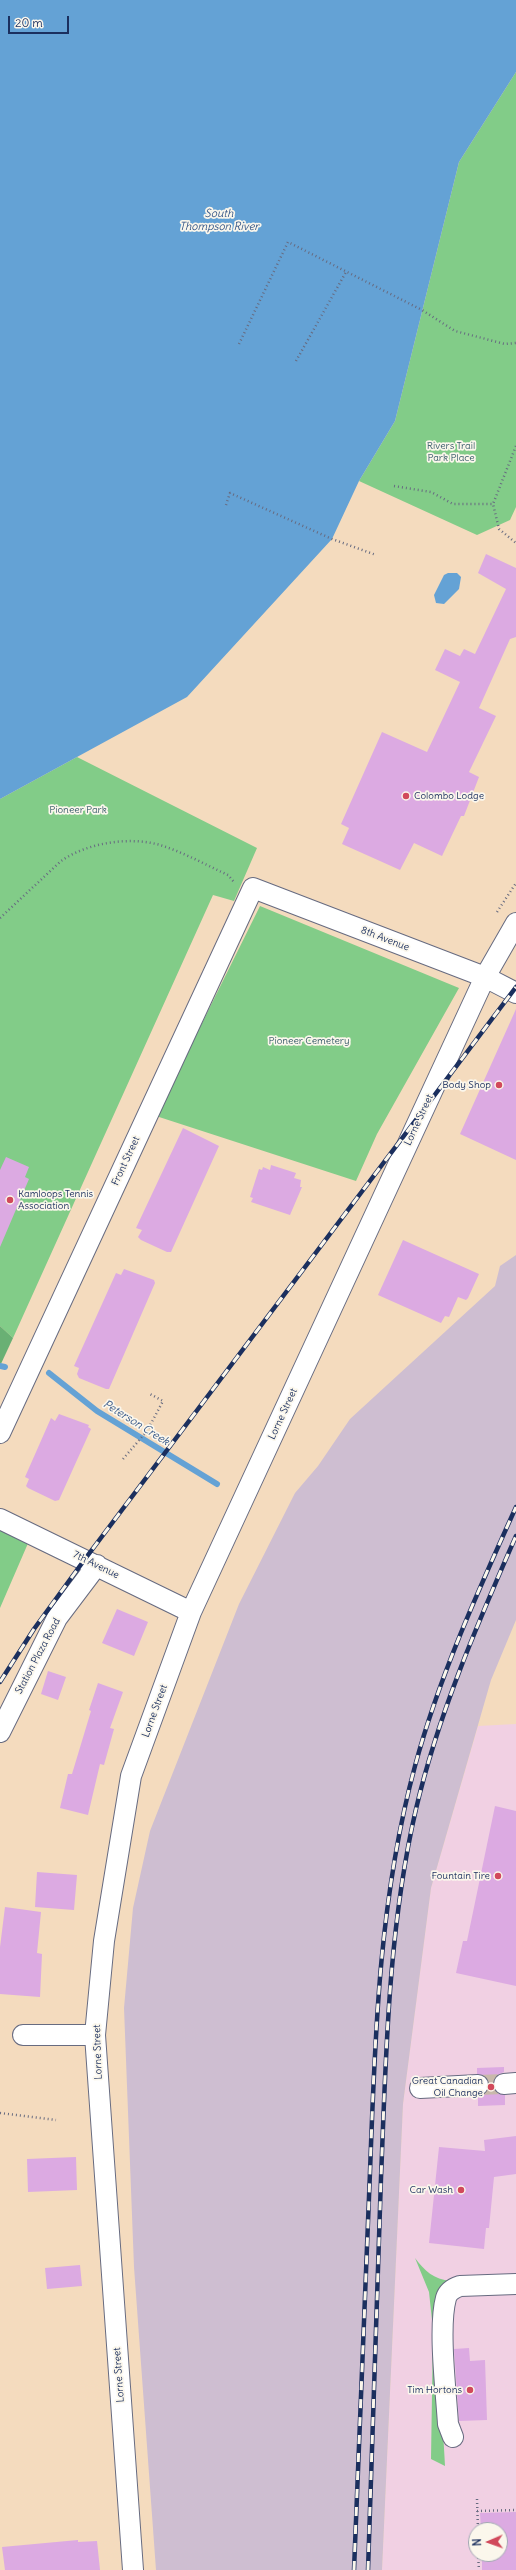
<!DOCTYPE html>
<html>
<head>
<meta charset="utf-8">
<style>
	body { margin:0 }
	#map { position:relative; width:516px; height:2570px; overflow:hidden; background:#f4dbbe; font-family:Delius,sans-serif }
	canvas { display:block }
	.north { position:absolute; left:468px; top:2522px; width:40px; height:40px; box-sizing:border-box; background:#fbf7ec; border:1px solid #a1a7b3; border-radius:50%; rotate:268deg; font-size:11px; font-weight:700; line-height:16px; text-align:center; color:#1b2f5e }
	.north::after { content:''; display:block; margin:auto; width:14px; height:18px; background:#d1495b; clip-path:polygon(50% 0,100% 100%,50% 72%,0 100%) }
	.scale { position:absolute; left:8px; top:16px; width:61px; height:18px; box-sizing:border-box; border:2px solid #1b2f5e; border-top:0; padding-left:5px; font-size:12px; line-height:14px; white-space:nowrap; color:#1b2f5e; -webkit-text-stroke:3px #fbf7ec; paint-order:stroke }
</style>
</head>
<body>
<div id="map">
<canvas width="516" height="2570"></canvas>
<div class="north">N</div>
<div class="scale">20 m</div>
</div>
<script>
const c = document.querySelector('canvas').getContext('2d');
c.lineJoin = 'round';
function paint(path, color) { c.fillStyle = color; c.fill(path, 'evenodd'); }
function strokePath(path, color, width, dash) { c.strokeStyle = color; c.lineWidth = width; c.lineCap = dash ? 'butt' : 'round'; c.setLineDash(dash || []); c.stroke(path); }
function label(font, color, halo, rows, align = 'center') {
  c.font = font + ' Delius,sans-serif'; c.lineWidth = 3.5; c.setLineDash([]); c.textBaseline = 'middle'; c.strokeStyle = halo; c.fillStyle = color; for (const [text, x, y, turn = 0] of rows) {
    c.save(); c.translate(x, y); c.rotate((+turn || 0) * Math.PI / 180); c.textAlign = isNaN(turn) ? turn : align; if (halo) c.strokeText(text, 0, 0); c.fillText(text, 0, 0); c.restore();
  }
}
paint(new Path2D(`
	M 516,1724 L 516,2570 L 382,2570 L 403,2104 L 431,1888 L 478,1726 ZM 476,2530 L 500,2530 L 500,2554 L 476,2554 Z`), '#f1d0e3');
paint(new Path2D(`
	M 516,1255 L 516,1620 L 491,1680 L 431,1888 L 403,2104 L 382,2570 L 156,2570 L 134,2267 L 124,2008 L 133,1908 L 150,1831 L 239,1604 L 295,1493 L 318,1466 L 350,1419 L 495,1286 L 500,1266 Z`), '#cebed1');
paint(new Path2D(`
	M 516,72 L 516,507 L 510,520 L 477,535 L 359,481 L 395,421 L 459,162 Z
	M 77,757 L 257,848 L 234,901 L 213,895 L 13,1338 L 0,1326 L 0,799 Z
	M 260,906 L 459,988 L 377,1134 L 356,1181 L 156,1116 Z
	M 0,1528 L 29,1541 L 0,1608 Z
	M 415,2258 C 425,2271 433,2279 451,2281 L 440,2288 L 436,2305 L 445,2466 L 431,2459 L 433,2330 L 429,2292 Z`), '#82cc88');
paint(new Path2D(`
	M 0,1326 L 13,1338 L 0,1366 Z`), '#69b074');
paint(new Path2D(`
	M 0,0 L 516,0 L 516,72 L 459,162 L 395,421 L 359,481 L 332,539 L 187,697 L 0,799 Z
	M 448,573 L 457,573 L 461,577 L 459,589 L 444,604 L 436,603 L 434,595 L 444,575 Z`), '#64a2d5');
strokePath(new Path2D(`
	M 0,1366 L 5,1367
	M 49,1373 L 97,1411 L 217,1484`), '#64a2d5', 6);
paint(new Path2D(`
	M 486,554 L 516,568 L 516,637 L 510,639 L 479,708 L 496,716 L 469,772 L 479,777 L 464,816 L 461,816 L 442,856 L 414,843 L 400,870 L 342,844 L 349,828 L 341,824 L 382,732 L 427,752 L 460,682 L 435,670 L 445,649 L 460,656 L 464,649 L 475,654 L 506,589 L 478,573 Z
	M 516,1009 L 516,1160 L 460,1134 Z
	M 183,1128 L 219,1146 L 171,1252 L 167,1252 L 141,1240 L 138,1237 L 142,1230 L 136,1228 Z
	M 6,1157 L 29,1167 L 25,1177 L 29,1179 L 0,1247 L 0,1170 Z
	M 271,1165 L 296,1173 L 294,1178 L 301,1180 L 300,1187 L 302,1187 L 290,1215 L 251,1202 L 253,1198 L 250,1197 L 259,1169 L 262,1170 L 263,1167 L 270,1170 Z
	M 403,1240 L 479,1274 L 468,1298 L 466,1300 L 458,1297 L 449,1317 L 445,1316 L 441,1323 L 378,1295 Z
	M 124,1269 L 154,1280 L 155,1283 L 109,1389 L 106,1389 L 79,1378 L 77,1374 L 79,1368 L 74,1366 L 116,1273 L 121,1275 Z
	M 59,1414 L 89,1425 L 88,1427 L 91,1429 L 59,1500 L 55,1501 L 28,1488 L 26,1486 L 29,1479 L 25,1477 L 51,1418 L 55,1421 Z
	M 117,1609 L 148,1622 L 134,1656 L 102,1643 Z
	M 48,1671 L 66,1677 L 58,1700 L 41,1694 Z
	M 98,1683 L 123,1692 L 110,1728 L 114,1729 L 104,1765 L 100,1764 L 88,1815 L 60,1808 L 68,1774 L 72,1774 L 91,1711 L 89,1710 Z
	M 495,1806 L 516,1811 L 516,1986 L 456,1973 L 463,1941 L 467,1941 Z
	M 37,1872 L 77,1875 L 74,1910 L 35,1907 Z
	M 5,1907 L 41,1912 L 37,1953 L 42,1954 L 40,1997 L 0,1994 L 0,1947 Z
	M 504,2067 L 504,2072 L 497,2075 L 493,2085 L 495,2091 L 505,2095 L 505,2105 L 478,2106 L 478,2097 L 485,2094 L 489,2085 L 487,2078 L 477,2074 L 477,2068 Z
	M 516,2136 L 516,2174 L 494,2177 L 489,2228 L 486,2228 L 484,2249 L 429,2243 L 439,2147 L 485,2151 L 484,2140 Z
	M 76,2157 L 77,2190 L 28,2192 L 27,2159 Z
	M 80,2265 L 82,2286 L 47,2289 L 45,2268 Z
	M 469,2348 L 470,2361 L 485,2360 L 487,2420 L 459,2421 L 454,2349 Z
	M 516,2512 L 516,2570 L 482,2570 L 482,2554 L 500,2554 L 500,2530 L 481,2530 L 480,2513 Z
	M 78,2540 L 78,2542 L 97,2541 L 100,2570 L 5,2570 L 2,2547 Z`), '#dcaae2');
strokePath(new Path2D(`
	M 478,2085 L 504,2084`), '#c9b9ab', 20, [20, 10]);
const minor = new Path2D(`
	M 0,1433 L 253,888 L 485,977 L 516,993
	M 0,1519 L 191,1612
	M 0,1732 L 57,1618 L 97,1565
	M 23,2035 L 95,2035
	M 504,2084 L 516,2083
	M 420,2088 L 478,2085
	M 453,2437 L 448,2424 C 446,2391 438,2327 446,2298 C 448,2291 454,2288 460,2286 L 516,2284
	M 133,2570 L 95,2035 L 104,1941 L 131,1776 L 191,1612 L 485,977 L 516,923`);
strokePath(minor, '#676b80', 22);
strokePath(new Path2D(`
	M 239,344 L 288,242 L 422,310 L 455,331 L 505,344 L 516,343
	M 296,361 L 346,272
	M 516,446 L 493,504 L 499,529 L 516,543
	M 394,486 L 431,492 L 453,504 L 493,504
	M 226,505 L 230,493 L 332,539 L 376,555
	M 497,912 L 516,883
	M 0,918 L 61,861 C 87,843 129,836 160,845 C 183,852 206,865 228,875 L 234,882
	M 123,1459 L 147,1431 L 163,1401 L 150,1394
	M 0,2113 L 56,2120
	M 477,2499 L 478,2530
	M 477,2511 L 516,2510
	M 478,2554 L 479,2570`), '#676b80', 2.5, [1, 3]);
strokePath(minor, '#fff', 20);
const rail = new Path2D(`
	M 0,1682 L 34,1629 L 85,1559 L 516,987
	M 354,2570 C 359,2437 365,2305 370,2172 C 375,2035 379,1899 415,1766 C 439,1677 478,1591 516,1507
	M 368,2570 C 372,2439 377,2309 381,2178 C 386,2055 388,1930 416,1809 C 438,1715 477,1625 516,1536`);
strokePath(rail, '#1b2f5e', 4.5);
strokePath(rail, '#fbf7ec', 3, [9]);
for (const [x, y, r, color] of [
	[406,796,4,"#d1495b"],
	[499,1085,4,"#d1495b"],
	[10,1200,4,"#d1495b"],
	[498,1876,4,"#d1495b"],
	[491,2087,4,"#d1495b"],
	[461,2190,4,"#d1495b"],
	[470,2390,4,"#d1495b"]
]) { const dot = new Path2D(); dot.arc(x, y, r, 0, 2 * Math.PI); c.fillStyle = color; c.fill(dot); strokePath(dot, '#fbf7ec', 1.5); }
label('10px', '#3a5e6b', '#fbf7ec', [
	["Rivers Trail",451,446],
	["Park Place",451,458],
	["Pioneer Park",78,810],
	["Pioneer Cemetery",309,1041]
]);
label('10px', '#1b2f5e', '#fbf7ec', [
	["Colombo Lodge",414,796,"left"],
	["Body Shop",491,1085],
	["Kamloops Tennis",18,1194,"left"],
	["Association",18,1206,"left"],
	["Fountain Tire",490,1876],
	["Great Canadian",483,2081],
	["Oil Change",483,2093],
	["Car Wash",453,2190],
	["Tim Hortons",462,2390]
], 'right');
label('10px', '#1b2f5e', '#fbf7ec', [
	["8th Avenue",385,939,21],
	["Lorne Street",419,1120,-65],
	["Front Street",126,1161,-65],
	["Lorne Street",283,1414,-65],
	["7th Avenue",96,1565,26],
	["Station Plaza Road",38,1656,-62],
	["Lorne Street",155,1711,-70],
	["Lorne Street",98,2052,-92],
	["Lorne Street",119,2375,-94]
]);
label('italic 11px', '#355788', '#fbf7ec', [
	["South",219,214],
	["Thompson River",219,227],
	["Peterson Creek",136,1423,32]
]);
</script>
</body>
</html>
